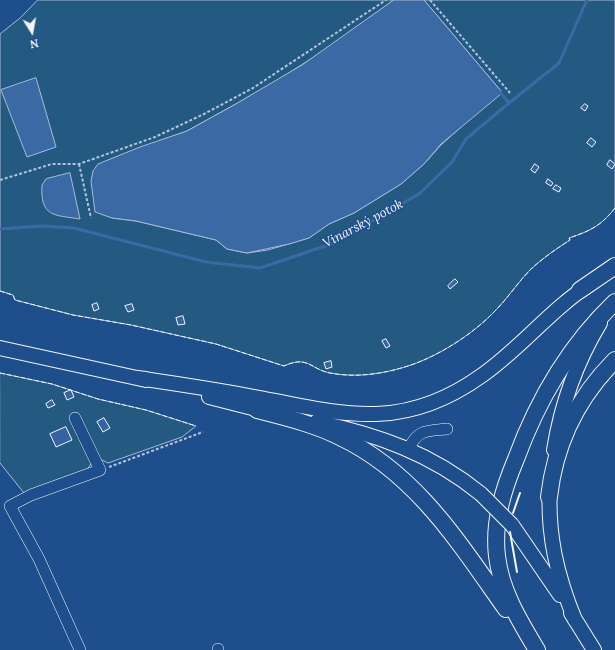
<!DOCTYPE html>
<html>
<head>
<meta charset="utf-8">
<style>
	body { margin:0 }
	#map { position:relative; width:615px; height:650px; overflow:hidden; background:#1f4e8c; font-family:Lora,serif }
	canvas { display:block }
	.north { position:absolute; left:12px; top:12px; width:40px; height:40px; -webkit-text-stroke:3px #1f4e8c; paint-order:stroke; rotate:169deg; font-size:11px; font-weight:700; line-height:16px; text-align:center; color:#f2f6ff }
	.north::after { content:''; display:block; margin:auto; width:14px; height:18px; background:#f2f6ff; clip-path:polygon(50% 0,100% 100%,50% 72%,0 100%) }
</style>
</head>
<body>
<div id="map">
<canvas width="615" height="650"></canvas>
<div class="north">N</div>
</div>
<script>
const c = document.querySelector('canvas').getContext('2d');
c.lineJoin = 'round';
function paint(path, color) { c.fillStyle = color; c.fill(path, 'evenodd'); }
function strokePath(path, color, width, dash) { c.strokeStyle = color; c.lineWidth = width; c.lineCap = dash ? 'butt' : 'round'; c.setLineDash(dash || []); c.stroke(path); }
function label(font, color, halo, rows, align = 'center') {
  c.font = font + ' Lora,serif'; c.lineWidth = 3; c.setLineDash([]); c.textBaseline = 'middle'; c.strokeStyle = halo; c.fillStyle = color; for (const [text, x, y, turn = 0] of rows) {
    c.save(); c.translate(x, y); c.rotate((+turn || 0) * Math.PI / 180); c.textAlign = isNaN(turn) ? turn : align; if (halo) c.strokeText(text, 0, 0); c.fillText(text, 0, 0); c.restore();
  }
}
const green = new Path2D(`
	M 38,0 L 394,0 L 334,44 L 270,85 L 187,131 L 165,139 L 112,218 L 136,221 L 216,240 L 227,249 L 247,253 L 268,250 L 309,238 L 329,224 L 354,213 L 401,184 L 424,164 L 441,145 L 501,91 L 424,0 L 615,0 L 615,208 C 601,226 590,231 569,238 L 570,240 C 556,249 543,258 531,269 C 518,282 508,298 495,311 C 473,334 439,356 408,366 C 383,374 356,378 330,373 C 310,369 308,355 284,366 L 216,344 L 131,325 L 73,315 L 15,300 L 13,295 L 0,291 L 0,34 L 20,18 Z
	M 0,373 L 52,384 L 98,399 L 146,410 L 196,426 L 182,437 L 108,463 L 102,460 L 91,464 L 85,472 L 24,493 L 0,463 Z`);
paint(green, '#245a82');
strokePath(green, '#a8bbd7', 1);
const water = new Path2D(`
	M 394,0 L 424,0 L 501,91 L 501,94 L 441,144 L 424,164 L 401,184 L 354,213 L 329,224 L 309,238 L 289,244 L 247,253 L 227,249 L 216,240 L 136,221 L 112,218 L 95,212 L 91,181 L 93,171 L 98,164 L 140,147 L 187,131 L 234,105 L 302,65 Z
	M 36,78 L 56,147 L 27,157 L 1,90 Z
	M 70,173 L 80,219 C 54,215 40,217 42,185 L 46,179 Z`);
paint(water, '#3b69a3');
strokePath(water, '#a8bbd7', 1);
strokePath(new Path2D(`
	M 509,103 L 559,63 L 587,0
	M 0,229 L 41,226 L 74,228 L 206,262 L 260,268 L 334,243 L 419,194 L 452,162 L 466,139 L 509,103 L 499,91`), '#3b69a3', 3);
const building = new Path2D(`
	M 585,104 L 588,106 L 585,111 L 581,108 Z
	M 591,138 L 596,142 L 592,147 L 587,143 Z
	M 610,160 L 615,164 L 612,169 L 607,165 Z
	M 535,164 L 539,167 L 535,173 L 531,170 Z
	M 548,179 L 553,183 L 551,186 L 546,183 Z
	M 556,185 L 561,188 L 559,192 L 553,189 Z
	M 455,279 L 458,282 L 450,289 L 448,286 Z
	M 97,303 L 99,309 L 94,311 L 92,305 Z
	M 132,304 L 134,310 L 128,312 L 125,306 Z
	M 183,316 L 185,324 L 178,325 L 176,318 Z
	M 386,339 L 390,346 L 386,348 L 382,341 Z
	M 331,361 L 332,367 L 326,369 L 324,363 Z
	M 71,390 L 74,397 L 67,400 L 64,393 Z
	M 52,400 L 55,405 L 48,408 L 46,404 Z
	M 104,418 L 110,428 L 103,432 L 97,422 Z
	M 66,427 L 72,440 L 56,447 L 50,434 Z`);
paint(building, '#3563a3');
strokePath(building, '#f2f6ff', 1);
const minor = new Path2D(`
	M 75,418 L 100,470 L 31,495 L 10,506 L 39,559 L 80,650
	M 409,449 C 417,429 428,431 447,429
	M 218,649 L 218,650`);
const major = new Path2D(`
	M 0,348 L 146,380
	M 138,378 C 178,384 220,390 260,398 C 346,415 404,431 481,376 C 520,349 550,310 590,284
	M 209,397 L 268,412
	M 316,422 C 377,434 432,454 481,494
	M 554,450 C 561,406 577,361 600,323
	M 550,486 C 547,534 557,576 575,620
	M 512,525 L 560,595
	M 571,613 L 594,650`);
const highway = new Path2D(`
	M 580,290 L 615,266
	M 257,410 C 284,417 314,424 340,437 C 416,473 459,543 506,609
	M 549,497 C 555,444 577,398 615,360
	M 537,650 C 519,620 501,591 497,556 C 493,522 503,490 516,459 C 538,399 569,346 615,302`);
strokePath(minor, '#f2f6ff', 12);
strokePath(major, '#f2f6ff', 16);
strokePath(highway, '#f2f6ff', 18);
strokePath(new Path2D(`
	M 430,0 L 510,93
	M 79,164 L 91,218
	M 0,180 L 52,164 L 79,164 L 155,137 L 204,114 L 253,88 L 386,0
	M 109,467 L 203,432`), '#b3c4dc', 2, [3, 2]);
strokePath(minor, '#1f4e8c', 11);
strokePath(major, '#1f4e8c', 14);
strokePath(highway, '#1f4e8c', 16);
const majorBridge = new Path2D(`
	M 481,494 L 512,525`);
strokePath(majorBridge, '#f2f6ff', 16, []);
strokePath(majorBridge, '#1f4e8c', 14);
strokePath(new Path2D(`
	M 0,291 L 13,295 L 15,300 L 73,315 L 131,325 L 216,344 L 284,366 C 308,355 310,369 330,373 C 356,378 383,374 408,366 C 439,356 473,334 495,311 C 508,298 518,282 531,269 C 543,258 556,249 570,240 L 569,238 C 590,231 601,226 615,208
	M 0,373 L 52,384 L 98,399 L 146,410 L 196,426`), '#f2f6ff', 1, [5, 2]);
strokePath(new Path2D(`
	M 513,513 L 520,493
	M 510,532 L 517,572`), '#f2f6ff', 2);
label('italic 13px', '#f2f6ff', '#1f4e8c', [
	["Vinarský potok",363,224,-28]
]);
</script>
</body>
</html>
